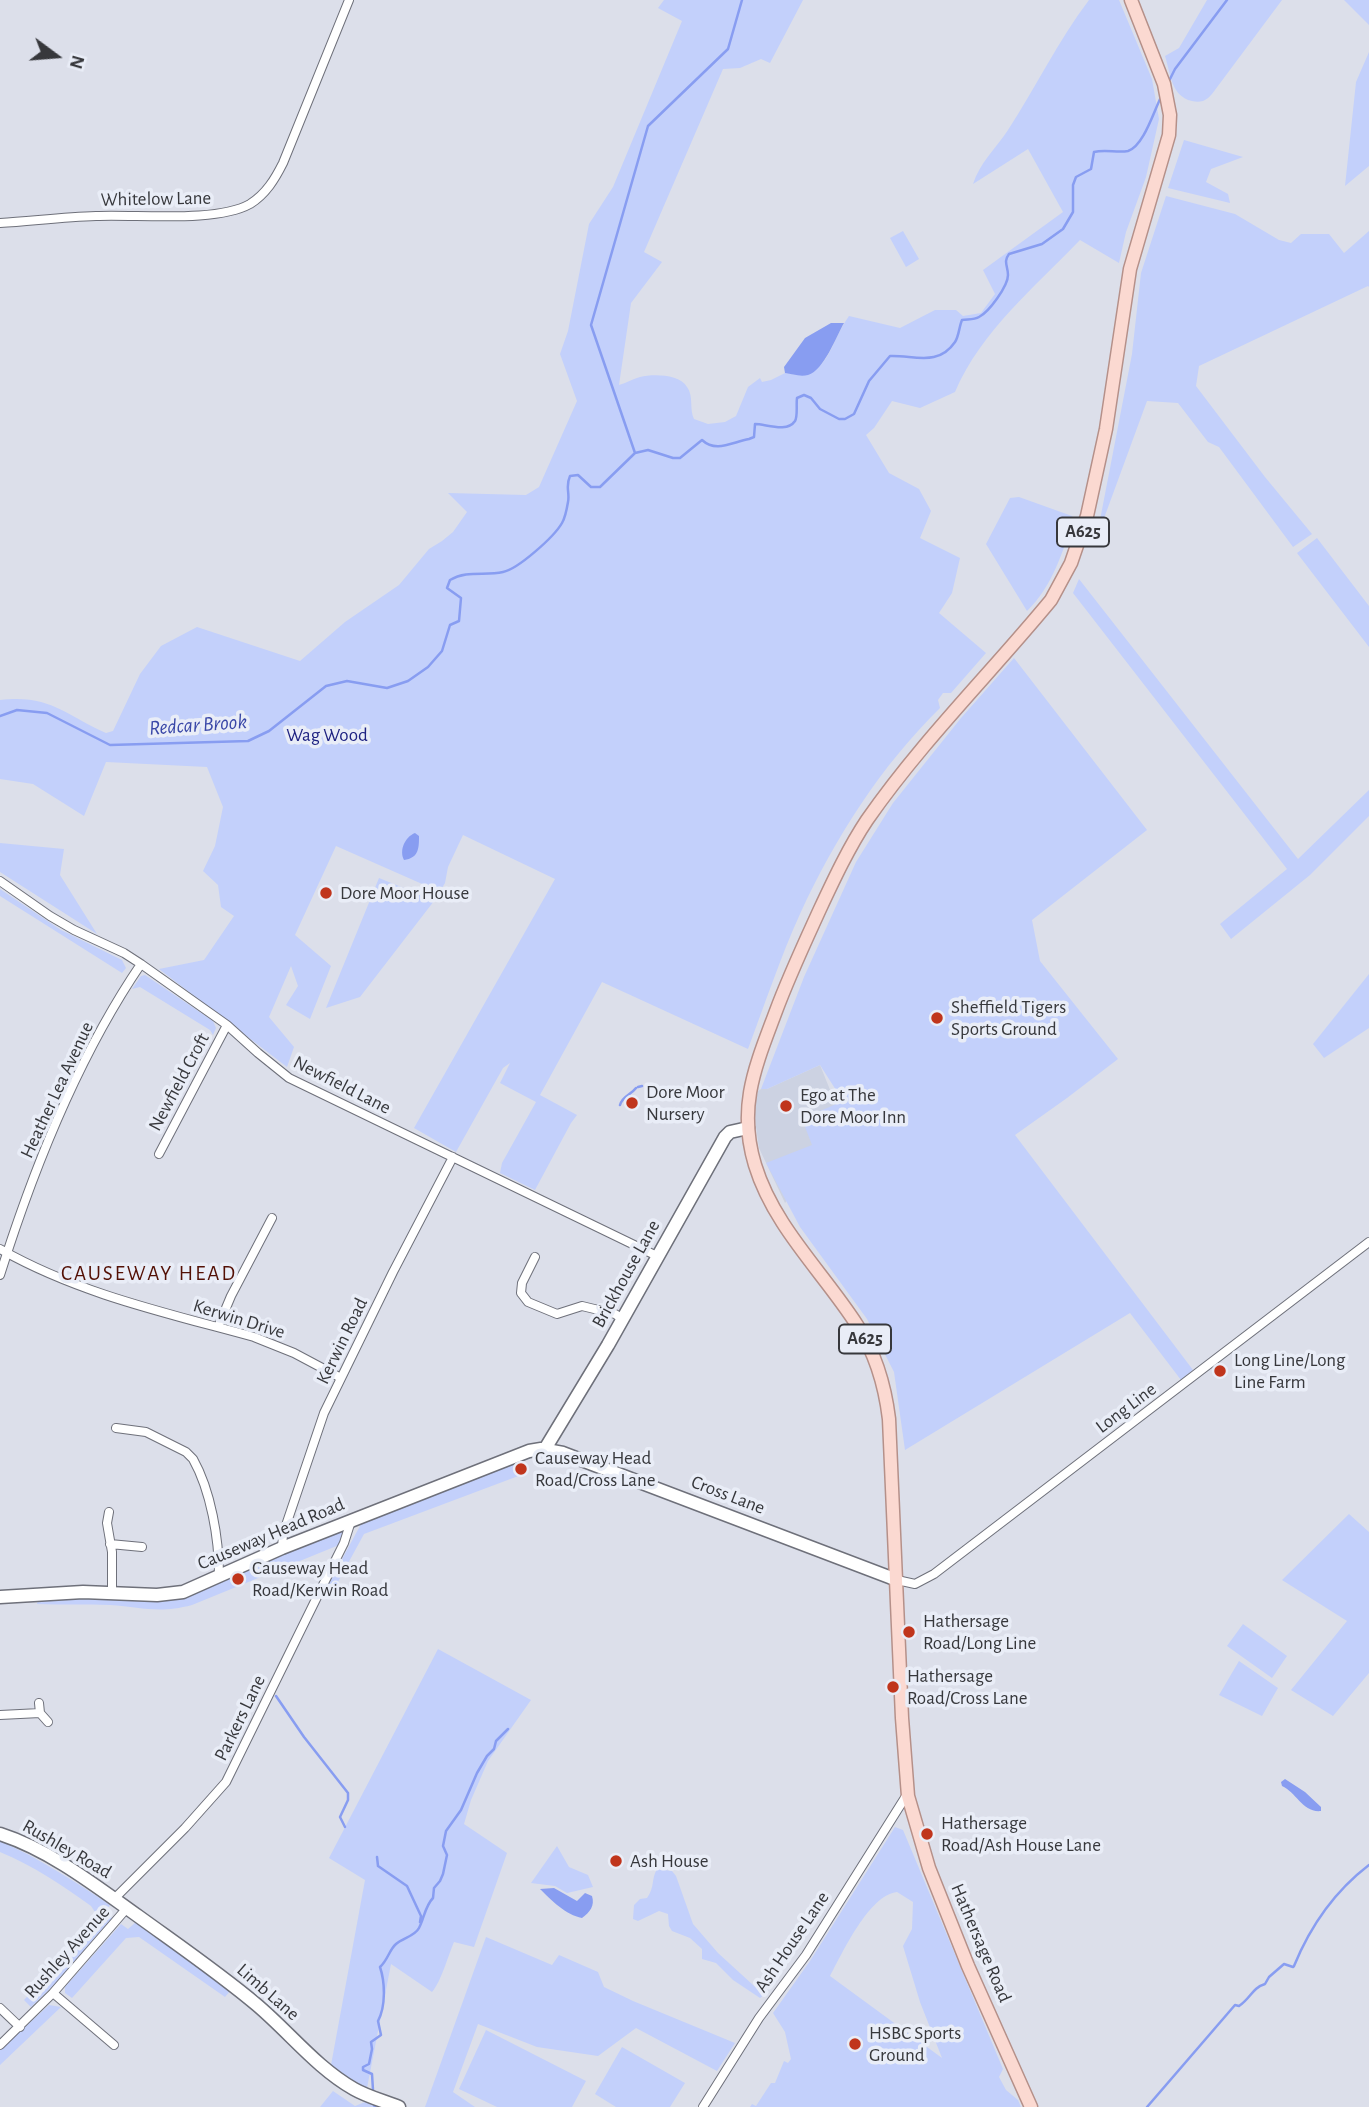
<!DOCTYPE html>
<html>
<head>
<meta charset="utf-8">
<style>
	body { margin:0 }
	#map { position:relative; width:1369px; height:2107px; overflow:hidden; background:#dcdfea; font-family:"Alegreya Sans",sans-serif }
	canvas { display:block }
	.north { position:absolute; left:21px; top:21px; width:70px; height:70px; -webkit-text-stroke:5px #e9edf7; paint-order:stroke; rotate:106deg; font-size:19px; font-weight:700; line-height:28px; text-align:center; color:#37383c }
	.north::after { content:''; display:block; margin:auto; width:24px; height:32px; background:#37383c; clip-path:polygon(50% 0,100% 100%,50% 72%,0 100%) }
</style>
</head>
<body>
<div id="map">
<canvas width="1369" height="2107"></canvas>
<div class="north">N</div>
</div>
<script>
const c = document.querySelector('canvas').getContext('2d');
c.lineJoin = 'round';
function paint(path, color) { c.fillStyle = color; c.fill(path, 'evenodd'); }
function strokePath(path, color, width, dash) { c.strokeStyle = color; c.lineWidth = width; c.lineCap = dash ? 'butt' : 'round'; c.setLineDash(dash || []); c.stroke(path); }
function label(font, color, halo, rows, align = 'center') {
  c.font = font + ' "Alegreya Sans",sans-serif'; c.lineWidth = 7; c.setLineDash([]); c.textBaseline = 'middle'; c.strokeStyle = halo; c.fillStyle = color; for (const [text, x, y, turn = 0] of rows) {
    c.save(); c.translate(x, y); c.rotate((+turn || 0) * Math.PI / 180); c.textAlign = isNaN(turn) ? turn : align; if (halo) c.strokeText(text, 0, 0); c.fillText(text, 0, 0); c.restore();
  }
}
paint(new Path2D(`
	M 820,1065 L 847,1132 L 785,1203 L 759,1148 L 755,1119 L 755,1104 L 758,1091 L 761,1089 L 767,1089 Z`), '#ccd2e2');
paint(new Path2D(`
	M 664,0 L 803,0 L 770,63 L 761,59 L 740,68 L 723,69 L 644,252 L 662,262 L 631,303 L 619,385 C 626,383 633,379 640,377 C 653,374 679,374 687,387 C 694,396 689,409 694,419 L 708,424 L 725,422 L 736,416 L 748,387 L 760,378 L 762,382 L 771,380 L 785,373 C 829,382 828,345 849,316 L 900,328 L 935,310 L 956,310 L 963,316 L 981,313 L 995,294 L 983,270 L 1063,212 L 1028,149 L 973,184 C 979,164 996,148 1008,130 C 1036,87 1058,41 1089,0 L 1119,0 L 1152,79 L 1159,119 L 1146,177 L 1126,232 L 1119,263 L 1080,240 C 1035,287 981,331 955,392 L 920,408 L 892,401 L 874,428 L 866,435 L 889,473 L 919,489 L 931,511 L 920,538 L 960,558 L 952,593 L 939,613 L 986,653 L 951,693 L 943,693 L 938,700 L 940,708 C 880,767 835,838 800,914 C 780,958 765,1004 748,1049 L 602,982 L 540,1095 L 577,1115 L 571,1123 L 535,1190 L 500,1173 L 502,1163 L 536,1102 L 500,1083 L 510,1063 L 503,1068 L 456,1152 L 414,1128 L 555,879 L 463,835 L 448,867 L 445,883 L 434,901 L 360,997 L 326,1008 L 379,878 L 426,897 L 429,887 L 336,846 L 295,935 L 331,966 L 310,1019 L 286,1005 L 298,986 L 291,966 L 269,1017 L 294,1047 L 287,1067 L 159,969 L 204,960 L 234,916 L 221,907 L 218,885 L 203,871 L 215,846 L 223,807 L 207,767 L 106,762 L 84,816 L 33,784 L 0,779 L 0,700 C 50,694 65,715 106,733 L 113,731 L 140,674 L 161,646 L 197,627 L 300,661 L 345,622 L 399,585 L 429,549 L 442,541 L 453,532 L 467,512 L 448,493 L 526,495 L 539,487 L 577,401 L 560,354 L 568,331 L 589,224 L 613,187 L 682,21 L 658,8 Z
	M 1207,0 L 1282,0 L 1212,94 C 1206,101 1201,103 1192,101 C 1171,96 1171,75 1165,56 L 1179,48 Z
	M 1344,0 L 1369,0 L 1369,25 Z
	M 1369,52 L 1369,166 L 1345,186 L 1356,82 Z
	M 1184,140 L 1243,157 L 1211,169 L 1206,182 L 1228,194 L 1230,203 L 1168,188 Z
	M 1166,196 L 1235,214 L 1279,240 L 1291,243 L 1301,234 L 1329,234 L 1344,253 L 1369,231 L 1369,287 L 1368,286 L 1199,366 L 1196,386 L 1265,477 L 1312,534 L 1293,547 L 1219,447 L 1208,442 L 1178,403 L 1147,401 L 1103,521 L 1100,520 L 1132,354 L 1141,273 Z
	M 903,231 L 919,259 L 906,267 L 890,238 Z
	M 1019,497 L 1072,516 L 1074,520 C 1062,552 1053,586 1027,611 L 986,544 L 1010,498 Z
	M 1317,538 L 1369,606 L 1369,647 L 1297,553 Z
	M 1079,579 L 1298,859 L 1369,790 L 1369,816 L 1310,875 L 1231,939 L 1220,924 L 1287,869 L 1073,593 Z
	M 1014,658 L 1147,830 L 1032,920 L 1040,961 L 1118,1059 L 1067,1098 L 1015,1135 L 1193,1370 L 1181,1380 L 1130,1313 L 905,1450 L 894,1372 L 867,1319 L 800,1227 L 766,1163 L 812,1145 L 802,1119 L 843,1101 L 820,1065 L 767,1089 L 761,1089 L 804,977 L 856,862 L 893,803 L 961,718 Z
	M 0,843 L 64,849 L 60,875 L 97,934 L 0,872 Z
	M 0,889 L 61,930 L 122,960 L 126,968 L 122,973 L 0,896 Z
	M 1369,974 L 1369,1028 L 1324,1058 L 1313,1044 Z
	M 145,975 L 213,1021 L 216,1028 L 213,1035 L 210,1030 L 140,987 L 132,989 L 141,976 Z
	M 517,1463 L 521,1475 L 364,1534 L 333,1591 L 327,1587 L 361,1524 L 368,1519 Z
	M 1349,1514 L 1369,1532 L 1369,1673 L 1333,1716 L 1291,1690 L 1347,1621 L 1282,1580 Z
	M 342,1530 L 344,1532 L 339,1545 L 192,1605 C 158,1614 142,1607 110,1605 C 85,1604 61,1605 37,1604 L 38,1599 L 192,1594 Z
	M 1243,1624 L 1287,1656 L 1272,1678 L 1227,1646 Z
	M 438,1649 L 531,1700 L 488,1761 L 471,1800 L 464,1824 L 507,1853 L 474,1947 L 454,1942 C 448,1956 441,1982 432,1992 L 391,1964 L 367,2088 L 356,2084 L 331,2065 L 365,1880 L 329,1858 Z
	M 1239,1661 L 1278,1688 L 1262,1716 L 1219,1695 Z
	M 895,1827 L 903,1830 L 1003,2069 L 999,2077 L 1006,2090 L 1018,2100 L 1021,2107 L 750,2107 L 752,2104 L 756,2106 L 771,2083 L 775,2083 L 784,2061 L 788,2063 L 791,2059 L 785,2032 L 773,2013 L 810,1961 ZM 897,1892 L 913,1902 L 912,1929 L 903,1946 L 920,2002 L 942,2058 L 830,1976 C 843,1952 869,1895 897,1892 Z
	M 0,1841 C 39,1858 74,1881 110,1905 L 105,1913 L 112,1918 L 59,1980 L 31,2007 L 24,2000 L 93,1925 L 95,1912 L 91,1906 C 62,1885 34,1866 0,1852 Z
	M 557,1846 L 569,1867 L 588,1875 L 593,1887 L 567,1893 L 555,1886 L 531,1883 Z
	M 657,1869 L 672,1871 L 676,1876 L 693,1924 L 718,1953 L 764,1995 L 760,1998 L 733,1980 L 716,1963 L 702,1959 L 702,1949 L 690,1938 L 672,1931 L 669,1926 L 668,1914 L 659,1911 L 638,1921 L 633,1919 L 634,1905 L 640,1899 L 647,1898 C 655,1887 651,1879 657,1869 Z
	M 136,1922 L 230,1991 L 225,1997 L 139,1937 L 126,1938 L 72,1998 L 65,1993 L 65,1987 L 121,1924 L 128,1929 Z
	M 486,1937 L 552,1965 L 559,1955 L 598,1972 L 604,1987 L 633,2001 L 735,2043 L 717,2071 L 636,2028 L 598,2056 L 537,2047 L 478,2024 L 453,2092 L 475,2107 L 425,2107 Z
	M 49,2005 L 61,2007 L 0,2065 L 0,2050 Z
	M 486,2030 L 586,2081 L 572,2107 L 497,2107 L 459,2089 Z
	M 622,2047 L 685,2083 L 670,2107 L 616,2107 L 595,2094 Z
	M 333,2091 L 355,2106 L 365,2102 L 380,2107 L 320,2107 Z`), '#c3d0fb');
paint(new Path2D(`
	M 831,323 L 844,323 C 836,337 824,370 808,375 C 800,377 792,374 785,373 L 784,367 L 805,338 Z
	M 415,833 L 419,836 C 419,848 419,858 404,860 C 399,850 405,837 415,833 Z
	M 1285,1779 L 1305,1792 L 1321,1807 L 1321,1811 C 1303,1813 1296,1792 1282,1786 L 1281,1782 Z
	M 554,1888 L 577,1901 L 585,1893 L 592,1896 C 595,1906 590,1912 582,1918 C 566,1915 551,1900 540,1889 Z`), '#889df1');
strokePath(new Path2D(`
	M 1168,83 L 1175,69 L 1227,0
	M 635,453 L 591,325 L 648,126 L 728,49 L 742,0
	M 0,716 L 17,710 L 47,713 L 110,745 L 248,741 L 269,731 L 326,686 L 347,681 L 387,688 L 408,681 L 428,667 L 442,651 L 450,625 L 459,621 L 461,598 L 447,588 L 450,580 C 467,570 485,576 503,572 C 518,569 554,537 562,523 C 565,518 567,508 568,502 C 570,492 565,487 570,476 L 578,475 L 591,487 L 600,487 L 635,453 L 648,450 L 673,458 L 680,458 L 702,440 C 716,453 732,442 749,439 L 754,437 L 755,424 C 766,424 787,433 795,421 C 798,416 796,405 797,398 L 804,395 L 811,398 L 820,409 L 839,419 L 845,419 L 854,414 L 869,381 L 890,356 C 914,355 938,367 955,342 C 959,336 959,327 962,320 C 968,319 974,320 979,317 C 989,312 1008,286 1008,275 C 1008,266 1003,262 1009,254 L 1042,244 L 1063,229 L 1073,212 L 1073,185 L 1076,177 L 1091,169 L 1094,152 C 1105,149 1117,153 1128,151 C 1144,146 1154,110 1162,95
	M 638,1087 L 642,1086
	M 620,1105 C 623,1095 630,1096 636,1088
	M 276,1696 L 304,1737 L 348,1793 L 348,1800 L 340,1817 L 345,1827
	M 377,1857 L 378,1866 L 407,1886 L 421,1916 L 420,1922
	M 373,2090 L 372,2074 L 363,2070 L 363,2067 L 369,2064 L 372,2049 L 371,2042 L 381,2035 L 378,2021 C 386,2006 385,1982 380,1967 C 388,1960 389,1950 396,1944 C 403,1938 415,1936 419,1928 C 424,1919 425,1906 433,1898 L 434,1888 L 440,1881 L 443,1874 L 447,1855 L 443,1846 L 446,1831 L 461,1810 L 477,1773 L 487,1756 L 494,1749 L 496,1741 L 508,1729
	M 374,2105 L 375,2107
	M 1147,2107 L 1235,2005 L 1239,2006 C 1251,1998 1252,1988 1265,1984 L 1269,1977 L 1284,1964 L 1293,1967 L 1294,1966 C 1310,1927 1335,1891 1369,1865`), '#889df1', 2.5);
const street = new Path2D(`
	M 0,223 C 32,221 64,217 96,216 C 137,214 216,223 250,204 C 266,194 275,179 283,163 L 349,0
	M 0,881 L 50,916 L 74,930 L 124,953 L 141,964 L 227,1025 L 258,1053 L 289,1078 L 657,1256
	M 159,1154 L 227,1025
	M 0,1249 C 79,1294 167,1313 254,1337 L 294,1353 L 341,1378
	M 535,1257 L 522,1283 L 521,1293 L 528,1302 L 557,1314 L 582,1306 L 615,1314 L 623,1319
	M 0,1275 C 33,1170 79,1055 141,964
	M 218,1327 L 231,1296 L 272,1218
	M 116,1428 L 146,1432 L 186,1452 L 193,1459 C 211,1491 219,1539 219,1575
	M 109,1512 L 107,1523 L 112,1552 L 112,1593
	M 110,1544 L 142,1547
	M 282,1548 L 283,1534 L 324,1413 L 393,1272 L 453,1157
	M 897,1580 L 915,1584 L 934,1574 L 1369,1242
	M 40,1713 L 48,1722
	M 0,1715 L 40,1713 L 39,1703
	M 114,1899 L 185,1828 L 226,1782 L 319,1593 L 344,1543 L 351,1521
	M 53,1993 L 114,2045
	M 0,2008 L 20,2027
	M 0,2045 L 53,1993 L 127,1908
	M 703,2107 L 759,2018 L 806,1955 L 908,1793`);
const secondary = new Path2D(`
	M 545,1449 L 608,1345 L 725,1137 L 730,1132 L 748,1128
	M 0,1597 L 83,1592 L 157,1595 L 183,1592 L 282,1548 L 529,1451 L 541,1449 L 563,1453 L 897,1580
	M 0,1834 C 50,1850 96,1886 138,1916 C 178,1945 219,1973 257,2005 C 290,2033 317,2068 354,2089 C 368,2097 384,2101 399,2107`);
const primary = new Path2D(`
	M 1031,2107 L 968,1966 L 929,1868 L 908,1796 L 902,1718 L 889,1419 C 885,1386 876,1354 857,1325 C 823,1272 774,1227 755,1165 C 737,1106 756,1065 776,1011 C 789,976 805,942 820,909 C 834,879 849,847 867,820 C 922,741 990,674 1051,600 L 1071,563 L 1087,516 L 1106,429 L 1130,269 L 1169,135 L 1170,115 L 1164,84 L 1131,0`);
strokePath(street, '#6e707a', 10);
strokePath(secondary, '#6e707a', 15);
strokePath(primary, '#b59089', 15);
strokePath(street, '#fff', 8);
strokePath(secondary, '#fff', 12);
strokePath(primary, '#fbd9d1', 12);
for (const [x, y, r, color] of [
	[326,893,7,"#c0351c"],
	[937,1018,7,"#c0351c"],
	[632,1103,7,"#c0351c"],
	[786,1106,7,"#c0351c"],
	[1220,1371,7,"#c0351c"],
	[521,1469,7,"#c0351c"],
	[238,1579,7,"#c0351c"],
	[909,1632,7,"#c0351c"],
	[893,1687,7,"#c0351c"],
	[927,1834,7,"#c0351c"],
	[616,1861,7,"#c0351c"],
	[855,2044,7,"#c0351c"]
]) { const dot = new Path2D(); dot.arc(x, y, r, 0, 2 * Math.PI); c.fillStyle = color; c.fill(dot); strokePath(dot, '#e9edf7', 2.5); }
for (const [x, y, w] of [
	[1083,532,52],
	[865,1339,52]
]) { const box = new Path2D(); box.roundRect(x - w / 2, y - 14.5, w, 29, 5); c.fillStyle = '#e9edf7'; c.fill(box); strokePath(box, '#37383c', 2); }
label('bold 18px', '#37383c', null, [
	["A625",1083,532],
	["A625",865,1339]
]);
label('19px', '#37383c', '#e9edf7', [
	["Whitelow Lane",156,199,-1],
	["Newfield Croft",179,1082,-62],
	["Newfield Lane",342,1085,27],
	["Heather Lea Avenue",57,1090,-65],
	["Brickhouse Lane",626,1274,-61],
	["Kerwin Drive",239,1319,17],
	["Kerwin Road",342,1341,-64],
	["Long Line",1126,1408,-37],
	["Cross Lane",728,1495,21],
	["Causeway Head Road",271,1534,-23],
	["Parkers Lane",240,1718,-64],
	["Rushley Road",67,1849,30],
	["Ash House Lane",792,1942,-56],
	["Hathersage Road",981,1943,67],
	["Rushley Avenue",67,1952,-48],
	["Limb Lane",268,1992,41]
]);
label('19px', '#1f2382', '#e9edf7', [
	["Wag Wood",327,735]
]);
label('19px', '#37383c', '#e9edf7', [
	["Dore Moor House",340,893],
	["Sheffield Tigers",951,1007],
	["Sports Ground",951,1029],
	["Dore Moor",646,1092],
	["Nursery",646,1114],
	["Ego at The",800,1095],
	["Dore Moor Inn",800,1117],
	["Long Line/Long",1234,1360],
	["Line Farm",1234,1382],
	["Causeway Head",535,1458],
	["Road/Cross Lane",535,1480],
	["Causeway Head",252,1568],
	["Road/Kerwin Road",252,1590],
	["Hathersage",923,1621],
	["Road/Long Line",923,1643],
	["Hathersage",907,1676],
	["Road/Cross Lane",907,1698],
	["Hathersage",941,1823],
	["Road/Ash House Lane",941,1845],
	["Ash House",630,1861],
	["HSBC Sports",869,2033],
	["Ground",869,2055]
], 'left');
label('italic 21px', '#3a48a8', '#e9edf7', [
	["Redcar Brook",198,725,-4]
]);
c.letterSpacing = '2px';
label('21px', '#531005', '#e9edf7', [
	["CAUSEWAY HEAD",149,1274]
]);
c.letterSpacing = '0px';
</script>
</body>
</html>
